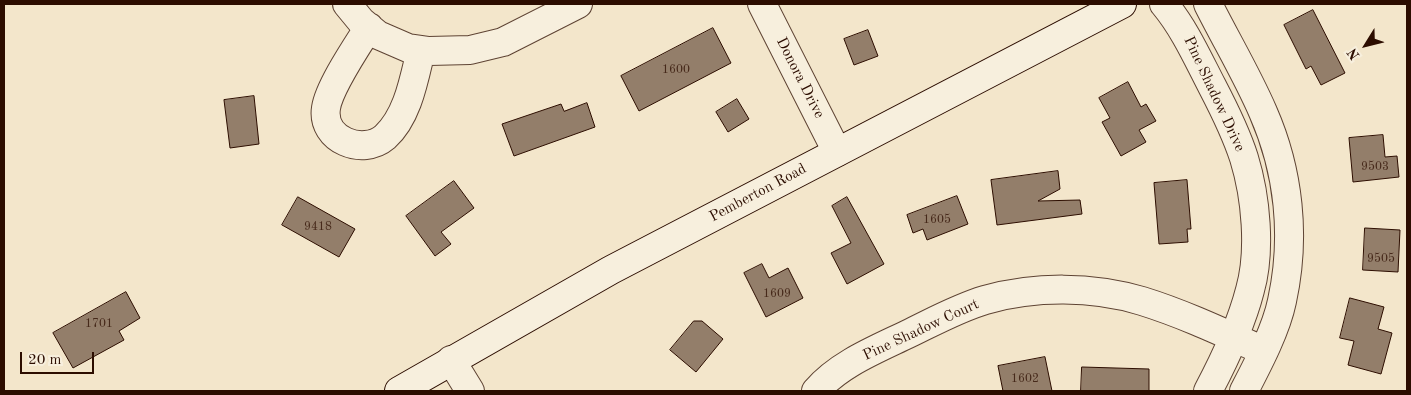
<!DOCTYPE html>
<html>
<head>
<meta charset="utf-8">
<style>
	body { margin:0 }
	#map { position:relative; width:1411px; height:395px; overflow:hidden; background:#f3e6cb; font-family:"Old Standard TT",serif }
	canvas { display:block }
	.frame { position:absolute; inset:0; border:5px solid #2c0d00; pointer-events:none }
	.north { position:absolute; left:1341px; top:20px; width:50px; height:50px; -webkit-text-stroke:4px #f7efdd; paint-order:stroke; rotate:234deg; font-size:14px; font-weight:700; line-height:20px; text-align:center; color:#2c0d00 }
	.north::after { content:''; display:block; margin:auto; width:18px; height:22px; background:#2c0d00; clip-path:polygon(50% 0,100% 100%,50% 72%,0 100%) }
	.scale { position:absolute; left:20px; top:352px; width:74px; height:22px; box-sizing:border-box; border:2px solid #2c0d00; border-top:0; padding-left:6px; font-size:15px; line-height:18px; white-space:nowrap; color:#2c0d00; -webkit-text-stroke:4px #f7efdd; paint-order:stroke }
</style>
</head>
<body>
<div id="map">
<canvas width="1411" height="395"></canvas>
<div class="frame"></div>
<div class="north">N</div>
<div class="scale">20 m</div>
</div>
<script>
const c = document.querySelector('canvas').getContext('2d');
c.lineJoin = 'round';
function paint(path, color) { c.fillStyle = color; c.fill(path, 'evenodd'); }
function strokePath(path, color, width, dash) { c.strokeStyle = color; c.lineWidth = width; c.lineCap = dash ? 'butt' : 'round'; c.setLineDash(dash || []); c.stroke(path); }
function label(font, color, halo, rows, align = 'center') {
  c.font = font + ' "Old Standard TT",serif'; c.lineWidth = 4; c.setLineDash([]); c.textBaseline = 'middle'; c.strokeStyle = halo; c.fillStyle = color; for (const [text, x, y, turn = 0] of rows) {
    c.save(); c.translate(x, y); c.rotate((+turn || 0) * Math.PI / 180); c.textAlign = isNaN(turn) ? turn : align; if (halo) c.strokeText(text, 0, 0); c.fillText(text, 0, 0); c.restore();
  }
}
const building = new Path2D(`
	M 1313,10 L 1345,73 L 1321,85 L 1311,66 L 1306,69 L 1284,25 Z
	M 713,28 L 731,63 L 639,111 L 621,76 Z
	M 868,30 L 878,56 L 854,65 L 844,39 Z
	M 1128,82 L 1141,107 L 1146,104 L 1156,121 L 1139,130 L 1146,142 L 1121,156 L 1102,122 L 1110,118 L 1099,98 Z
	M 254,96 L 259,144 L 230,148 L 224,100 Z
	M 737,99 L 749,119 L 728,132 L 716,112 Z
	M 587,103 L 595,127 L 514,156 L 502,124 L 561,104 L 564,111 Z
	M 1383,135 L 1385,157 L 1397,156 L 1399,177 L 1353,182 L 1349,138 Z
	M 1058,171 L 1060,189 L 1038,201 L 1080,200 L 1082,214 L 997,225 L 991,180 Z
	M 1187,180 L 1191,229 L 1187,229 L 1188,242 L 1159,244 L 1154,183 Z
	M 454,181 L 474,208 L 441,232 L 451,244 L 435,256 L 406,216 Z
	M 957,196 L 968,224 L 927,240 L 923,229 L 913,233 L 907,215 Z
	M 298,197 L 355,229 L 339,257 L 282,225 Z
	M 847,197 L 884,264 L 847,284 L 831,253 L 851,243 L 832,206 Z
	M 1365,228 L 1400,230 L 1398,272 L 1363,270 Z
	M 762,264 L 769,278 L 788,268 L 803,298 L 766,317 L 744,273 Z
	M 126,292 L 140,318 L 119,331 L 124,340 L 73,368 L 53,333 Z
	M 1350,298 L 1384,307 L 1378,329 L 1392,333 L 1381,374 L 1348,365 L 1354,341 L 1340,338 Z
	M 694,321 L 702,321 L 723,339 L 696,372 L 670,350 Z
	M 1045,357 L 1052,391 L 1003,391 L 998,366 Z
	M 1082,367 L 1149,369 L 1149,391 L 1081,391 Z`);
paint(building, '#937e6a');
strokePath(building, '#2c0d00', 1);
const street = new Path2D(`
	M 347,4 L 361,21 L 378,35 L 408,48 L 429,51 L 470,50 L 503,42 L 578,4
	M 762,4 L 837,152
	M 1164,4 C 1184,28 1197,57 1212,86 C 1224,109 1236,133 1244,158 C 1256,197 1261,251 1250,290 C 1241,325 1225,359 1208,391
	M 1208,4 C 1226,40 1247,75 1263,112 C 1289,171 1296,237 1282,301 C 1276,330 1258,364 1244,391
	M 369,27 C 357,46 329,87 326,108 C 321,140 363,156 385,137 C 408,116 414,79 421,50
	M 451,360 L 470,391
	M 816,391 C 839,364 877,349 908,334 C 933,322 958,308 985,300 C 1035,286 1092,286 1142,301 C 1184,314 1224,333 1264,351`);
const secondary = new Path2D(`
	M 399,391 L 611,270 L 1122,4`);
strokePath(street, '#5e4333', 30);
strokePath(secondary, '#2c0d00', 30);
strokePath(street, '#f7efdd', 28);
strokePath(secondary, '#f7efdd', 28);
label('12px', '#46291a', null, [
	["1600",676,70],
	["9503",1375,167],
	["1605",937,220],
	["9418",318,227],
	["9505",1381,259],
	["1609",777,294],
	["1701",99,324],
	["1602",1025,379]
]);
label('15px', '#2c0d00', '#f7efdd', [
	["Donora Drive",800,78,63],
	["Pine Shadow Drive",1214,94,65],
	["Pemberton Road",758,193,-28],
	["Pine Shadow Court",921,330,-25]
]);
</script>
</body>
</html>
